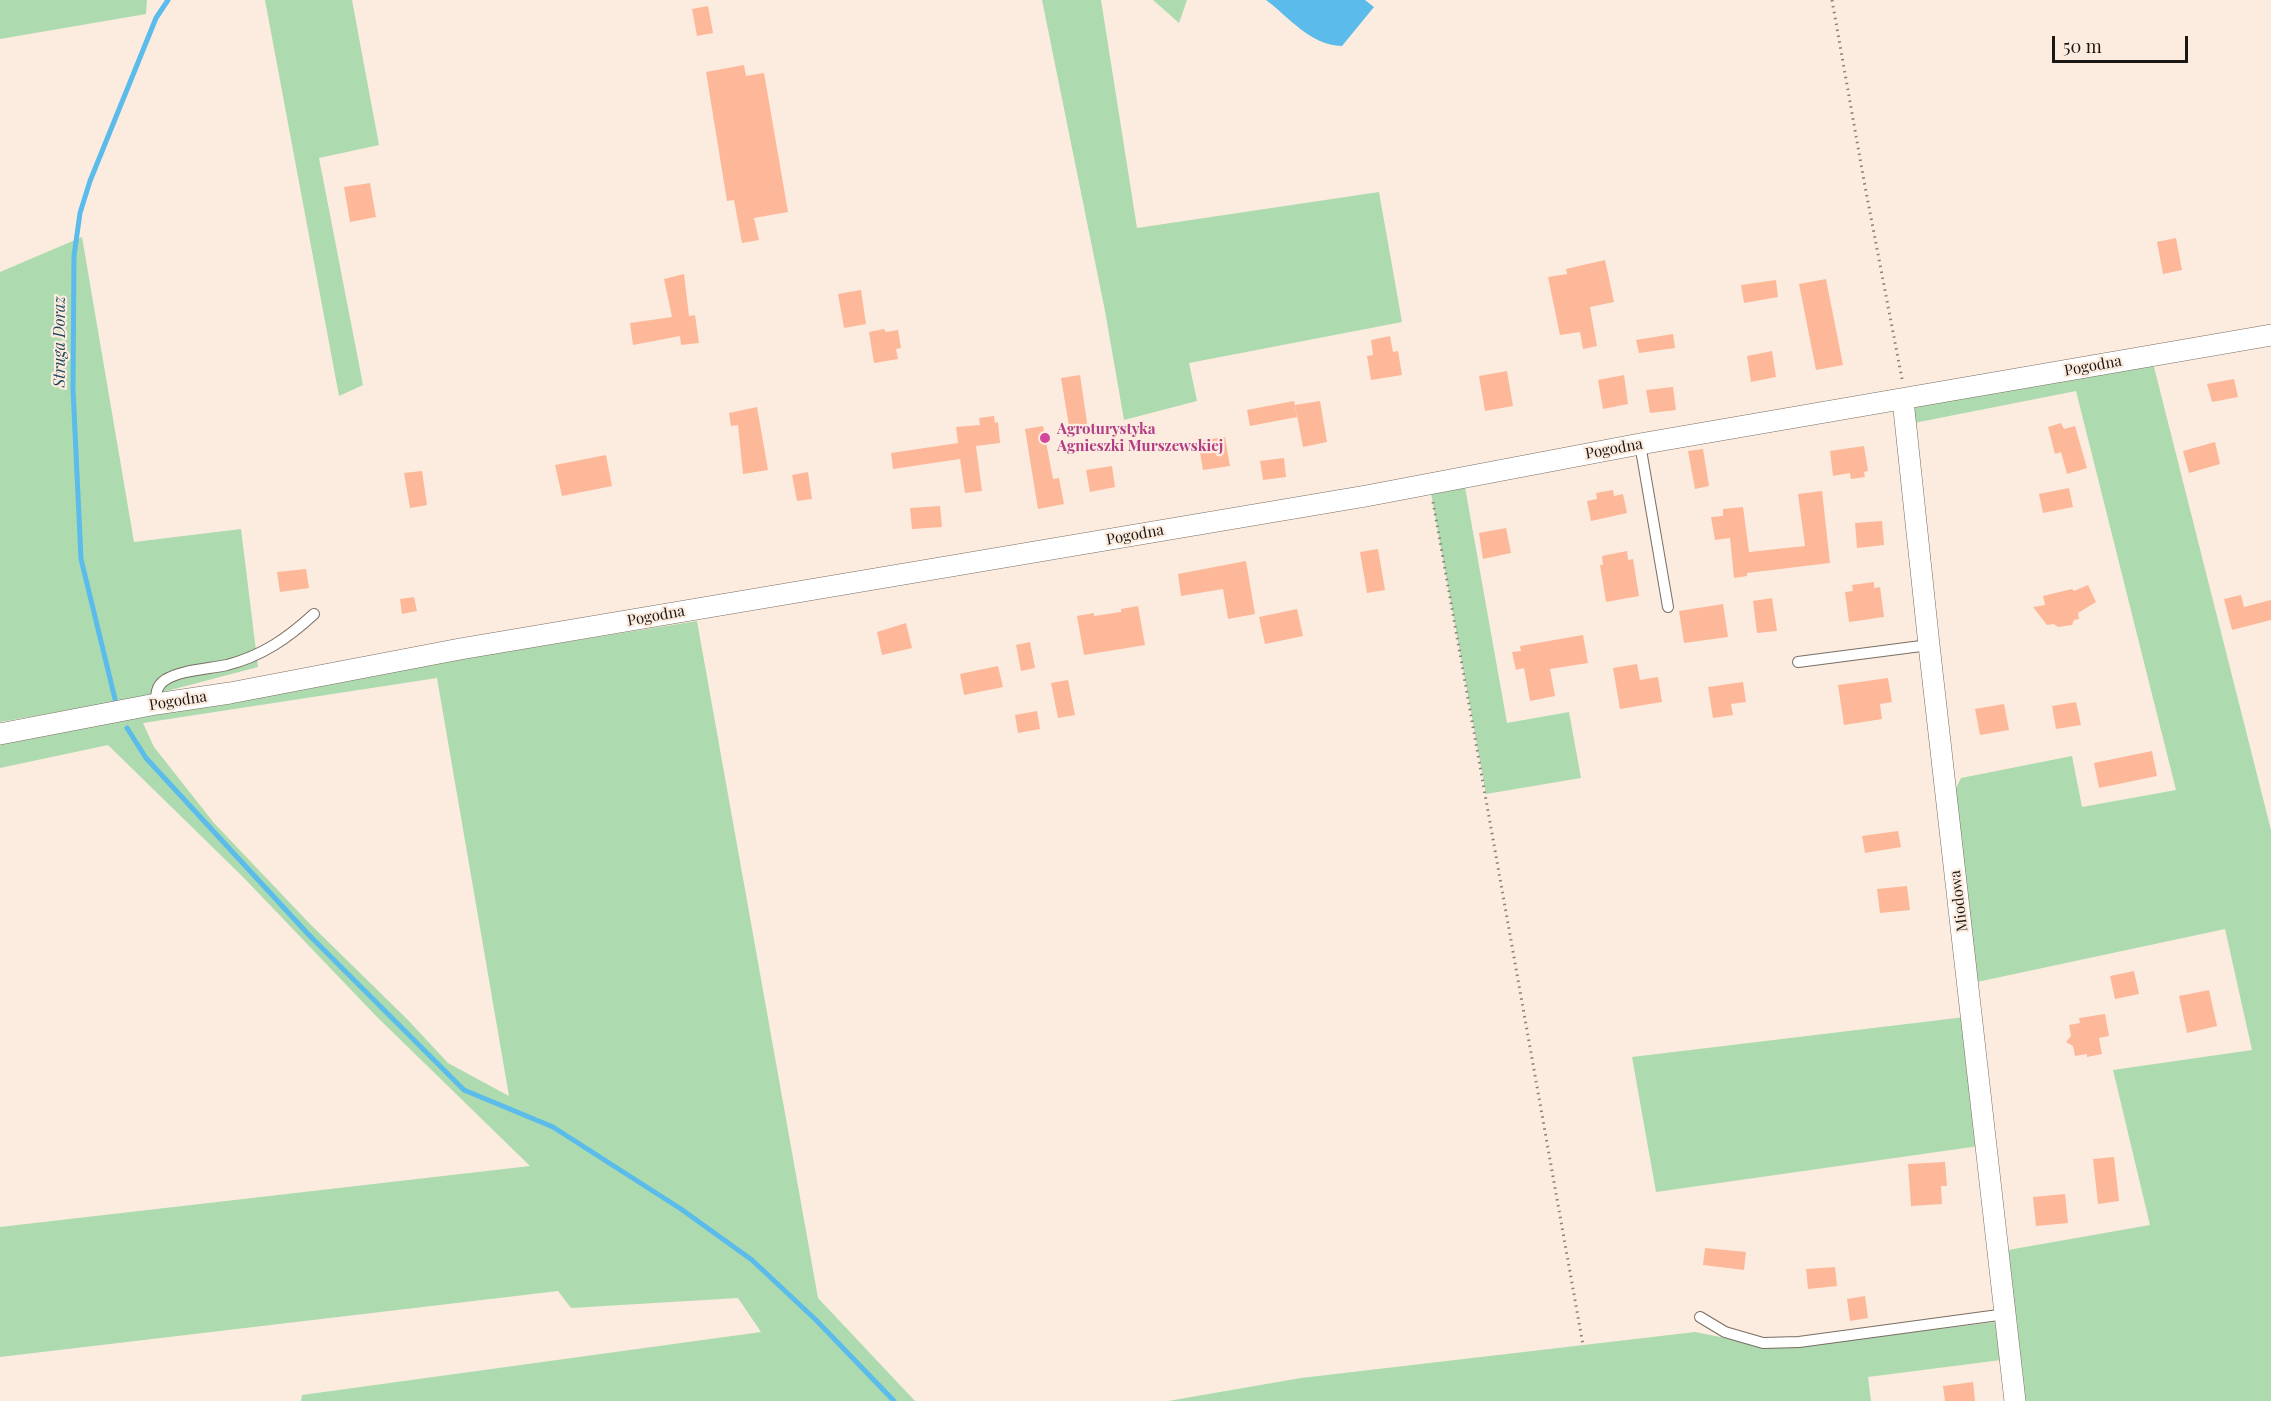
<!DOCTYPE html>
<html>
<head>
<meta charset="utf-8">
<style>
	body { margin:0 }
	#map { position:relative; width:2271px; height:1401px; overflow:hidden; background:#fbecdf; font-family:"Playfair Display",serif }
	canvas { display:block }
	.scale { position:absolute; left:2052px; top:36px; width:136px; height:27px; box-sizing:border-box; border:3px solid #1d1713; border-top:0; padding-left:8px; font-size:18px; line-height:21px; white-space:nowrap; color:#1d1713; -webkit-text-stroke:4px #fbecdf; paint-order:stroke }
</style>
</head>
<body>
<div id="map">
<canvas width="2271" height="1401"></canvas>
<div class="scale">50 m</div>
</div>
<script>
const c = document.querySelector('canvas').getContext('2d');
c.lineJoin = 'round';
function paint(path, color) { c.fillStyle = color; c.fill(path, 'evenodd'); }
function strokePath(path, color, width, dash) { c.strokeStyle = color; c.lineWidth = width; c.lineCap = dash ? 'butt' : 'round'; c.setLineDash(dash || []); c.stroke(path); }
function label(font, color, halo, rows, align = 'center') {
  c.font = font + ' "Playfair Display",serif'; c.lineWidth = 4.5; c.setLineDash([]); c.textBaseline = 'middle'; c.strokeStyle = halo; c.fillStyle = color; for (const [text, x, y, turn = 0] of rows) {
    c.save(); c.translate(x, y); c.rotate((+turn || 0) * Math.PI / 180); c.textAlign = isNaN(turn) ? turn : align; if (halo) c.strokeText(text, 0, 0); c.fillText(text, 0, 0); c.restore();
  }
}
paint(new Path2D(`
	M 0,0 L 147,0 L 146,14 L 0,39 Z
	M 265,0 L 352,0 L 379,145 L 319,158 L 363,385 L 339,396 Z
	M 1042,0 L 1101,0 L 1137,228 L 1379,192 L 1402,322 L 1189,363 L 1197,401 L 1124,420 L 1105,311 Z
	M 1153,0 L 1187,0 L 1179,23 Z
	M 82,237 L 134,542 L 241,529 L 258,667 L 144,697 L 0,722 L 0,272 Z
	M 2153,363 L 2271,830 L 2271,1401 L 2024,1401 L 2008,1250 L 2150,1225 L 2113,1070 L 2252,1050 L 2225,929 L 1977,982 L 1954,792 L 1961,778 L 2072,756 L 2082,807 L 2176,790 L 2076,391 L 1914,423 L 1915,402 Z
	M 1465,487 L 1507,723 L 1569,712 L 1581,778 L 1486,794 L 1431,493 Z
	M 697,621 L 818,1298 L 915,1401 L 301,1401 L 302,1395 L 761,1332 L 738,1298 L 571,1308 L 558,1291 L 0,1357 L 0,1227 L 530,1166 L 377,1017 L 243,877 L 108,745 L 0,768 L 0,742 L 441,662 ZM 437,678 L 509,1096 L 448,1063 L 407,1019 L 310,924 L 214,823 L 154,747 L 143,723 Z
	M 1965,1017 L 1979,1146 L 1656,1192 L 1632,1057 Z
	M 1995,1322 L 2001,1360 L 1868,1377 L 1871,1401 L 1168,1401 L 1301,1378 L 1695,1332 L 1771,1347 L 1843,1341 Z`), '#addbaf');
paint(new Path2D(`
	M 1266,0 L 1365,0 L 1374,7 L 1342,46 C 1310,45 1290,18 1266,0 Z`), '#5bbbeb');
strokePath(new Path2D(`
	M 115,699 L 81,559 L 73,389 L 74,256 L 80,213 L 90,181 L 156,18 L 168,0
	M 127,728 L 146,758 L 308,934 L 464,1090 L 553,1127 L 681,1209 L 752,1260 L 816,1320 L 894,1401`), '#5bbbeb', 5);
paint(new Path2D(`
	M 708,6 L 713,33 L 697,36 L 692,9 Z
	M 744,65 L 746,76 L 764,73 L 788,212 L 754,218 L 759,240 L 742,243 L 734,200 L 727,201 L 706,72 Z
	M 370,183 L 376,217 L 350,222 L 344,187 Z
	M 2176,238 L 2182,270 L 2163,274 L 2157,242 Z
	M 1605,260 L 1614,302 L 1590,307 L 1597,346 L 1583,349 L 1580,332 L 1560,335 L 1548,277 L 1567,274 L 1566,269 Z
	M 684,274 L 689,316 L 695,315 L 699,343 L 681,345 L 680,336 L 633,345 L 630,323 L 672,317 L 664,279 Z
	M 1826,279 L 1843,365 L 1816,370 L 1799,284 Z
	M 1776,280 L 1778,297 L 1744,303 L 1741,285 Z
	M 861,290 L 866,324 L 844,328 L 838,294 Z
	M 884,329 L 886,332 L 898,330 L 901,348 L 896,349 L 898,359 L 874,363 L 869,332 Z
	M 1673,334 L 1675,348 L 1639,353 L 1636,340 Z
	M 1390,336 L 1393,352 L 1398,351 L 1402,375 L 1371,380 L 1367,356 L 1373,355 L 1371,340 Z
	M 1772,351 L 1776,377 L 1751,382 L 1747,356 Z
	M 1507,371 L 1513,406 L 1485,411 L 1479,376 Z
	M 1080,375 L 1088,429 L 1070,432 L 1061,378 Z
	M 1624,375 L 1628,404 L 1603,409 L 1598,380 Z
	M 2234,379 L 2238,397 L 2212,402 L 2207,384 Z
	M 1673,387 L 1676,410 L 1650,413 L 1646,390 Z
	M 1294,401 L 1297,417 L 1250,426 L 1247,410 Z
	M 1320,401 L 1327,442 L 1303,447 L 1295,405 Z
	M 757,407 L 768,470 L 743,474 L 738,425 L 731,426 L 729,413 Z
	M 994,416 L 995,423 L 998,422 L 1000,443 L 976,446 L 982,491 L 965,493 L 960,459 L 893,469 L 891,453 L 958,443 L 956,427 L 980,425 L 979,418 Z
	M 2061,423 L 2064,429 L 2075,426 L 2087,468 L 2067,474 L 2061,452 L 2055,454 L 2048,427 Z
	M 1043,426 L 1053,479 L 1059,478 L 1064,504 L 1038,509 L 1025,429 Z
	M 1225,437 L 1230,466 L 1203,470 L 1198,441 Z
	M 2215,442 L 2220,464 L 2189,473 L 2183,451 Z
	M 1864,446 L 1868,471 L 1864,472 L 1865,477 L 1851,479 L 1850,473 L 1833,476 L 1830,451 Z
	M 1703,449 L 1709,486 L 1695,489 L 1688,451 Z
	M 606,455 L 612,486 L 562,496 L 555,465 Z
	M 1284,458 L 1286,477 L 1263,480 L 1260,461 Z
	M 1112,466 L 1115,487 L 1090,492 L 1086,470 Z
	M 422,471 L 427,505 L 410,508 L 404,473 Z
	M 808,472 L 812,499 L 797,501 L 792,475 Z
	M 2069,488 L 2073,507 L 2043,513 L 2039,494 Z
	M 1613,490 L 1614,496 L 1623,494 L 1627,513 L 1591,521 L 1587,501 L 1597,499 L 1596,493 Z
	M 1822,491 L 1830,563 L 1747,573 L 1747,576 L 1734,578 L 1730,538 L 1715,540 L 1711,517 L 1723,516 L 1723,509 L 1743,507 L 1749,552 L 1805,546 L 1798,494 Z
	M 940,506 L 942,527 L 912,529 L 910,508 Z
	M 1882,521 L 1884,545 L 1857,548 L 1855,523 Z
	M 1506,528 L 1511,553 L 1483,559 L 1479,533 Z
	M 1378,549 L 1385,590 L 1367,593 L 1360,552 Z
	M 1627,551 L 1628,560 L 1633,559 L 1639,596 L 1606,602 L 1600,565 L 1603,565 L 1602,556 Z
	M 1246,561 L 1255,614 L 1228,619 L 1223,589 L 1181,596 L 1178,574 Z
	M 306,569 L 309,588 L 280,592 L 277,572 Z
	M 1874,582 L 1874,588 L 1880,587 L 1884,617 L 1849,622 L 1845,592 L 1853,591 L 1852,585 Z
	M 2088,585 L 2096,602 L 2078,613 L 2079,619 L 2074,620 L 2072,625 L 2058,627 L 2054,624 L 2047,625 L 2033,607 L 2045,605 L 2043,596 L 2072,589 L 2074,591 Z
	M 2241,595 L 2244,607 L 2271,600 L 2271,620 L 2232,630 L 2224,599 Z
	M 414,597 L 417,611 L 402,614 L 400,599 Z
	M 1772,598 L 1777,631 L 1757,633 L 1753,601 Z
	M 1723,604 L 1728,637 L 1684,643 L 1679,611 Z
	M 1138,606 L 1145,645 L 1084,655 L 1077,616 L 1094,613 L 1094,616 L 1121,612 L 1121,609 Z
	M 1297,609 L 1303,636 L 1265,644 L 1259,617 Z
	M 906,623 L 912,648 L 882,655 L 877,632 Z
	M 1583,635 L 1588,663 L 1550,669 L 1555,696 L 1530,701 L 1524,668 L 1516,670 L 1512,652 L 1521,651 L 1520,646 Z
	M 1030,642 L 1035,668 L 1021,671 L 1016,645 Z
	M 1637,664 L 1640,680 L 1658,677 L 1662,702 L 1620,709 L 1613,668 Z
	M 998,666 L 1003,687 L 964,695 L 960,674 Z
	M 1888,678 L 1892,702 L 1880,704 L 1882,719 L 1844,725 L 1838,685 Z
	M 1068,680 L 1075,715 L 1058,718 L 1051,683 Z
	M 1743,682 L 1746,702 L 1731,704 L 1733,715 L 1713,718 L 1708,687 Z
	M 2076,702 L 2081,725 L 2056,729 L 2052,706 Z
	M 2004,704 L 2009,730 L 1980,735 L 1975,709 Z
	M 1037,711 L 1040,729 L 1018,733 L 1015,715 Z
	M 2152,751 L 2157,776 L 2099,788 L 2094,763 Z
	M 1898,831 L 1901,847 L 1865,853 L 1862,836 Z
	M 1907,886 L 1910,910 L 1880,913 L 1877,889 Z
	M 2134,971 L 2139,994 L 2115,999 L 2110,976 Z
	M 2209,990 L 2217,1026 L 2187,1033 L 2179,996 Z
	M 2105,1014 L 2109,1036 L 2099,1038 L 2102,1054 L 2087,1057 L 2087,1054 L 2075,1056 L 2073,1046 L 2066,1042 L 2071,1036 L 2069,1025 L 2080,1023 L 2079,1018 Z
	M 2114,1157 L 2119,1201 L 2098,1204 L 2093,1159 Z
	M 1945,1162 L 1947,1186 L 1941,1186 L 1942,1204 L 1911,1206 L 1908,1164 Z
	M 2065,1194 L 2068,1223 L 2036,1226 L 2033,1197 Z
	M 1705,1248 L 1746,1252 L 1744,1270 L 1703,1265 Z
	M 1835,1267 L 1837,1286 L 1808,1289 L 1806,1269 Z
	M 1865,1296 L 1868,1318 L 1850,1321 L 1847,1299 Z
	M 1973,1382 L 1975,1401 L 1945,1401 L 1943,1386 Z`), '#fdb899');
const service = new Path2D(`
	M 1640,444 L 1668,607
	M 1798,662 L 1929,645
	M 156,704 C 156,694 156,686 165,680 C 180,670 209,669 227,665 C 262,656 288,638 314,614
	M 1700,1317 L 1725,1332 L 1763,1343 L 1799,1342 L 2006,1314`);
const minor = new Path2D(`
	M 1903,400 L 1929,645 L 2015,1401
	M 0,734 L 156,704 L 230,693 L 460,649 L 1366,496 L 1640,444 L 2271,335`);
strokePath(service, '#7a6d62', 12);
strokePath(minor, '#7a6d62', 22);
strokePath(new Path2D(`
	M 1832,0 L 1864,181 L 1902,379
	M 1433,502 L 1583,1345`), '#8b8078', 3, [1.5, 4.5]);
strokePath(service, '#fff', 10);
strokePath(minor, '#fff', 21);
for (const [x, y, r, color] of [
	[1045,438,6,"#d1479c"]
]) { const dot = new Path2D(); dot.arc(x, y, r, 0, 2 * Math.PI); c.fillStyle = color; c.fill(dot); strokePath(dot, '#fbecdf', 2); }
label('15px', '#1d1713', '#fbecdf', [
	["Pogodna",2093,366,-10],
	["Pogodna",1614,449,-10],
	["Pogodna",1135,535,-10],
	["Pogodna",656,616,-10],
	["Pogodna",178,701,-9],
	["Miodowa",1959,901,-97]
]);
label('bold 15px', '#b23c85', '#fbecdf', [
	["Agroturystyka",1057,429],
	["Agnieszki Murszewskiej",1057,446]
], 'left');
label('italic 16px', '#1e475b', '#fbecdf', [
	["Struga Doraz",60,342,-90]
]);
</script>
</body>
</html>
